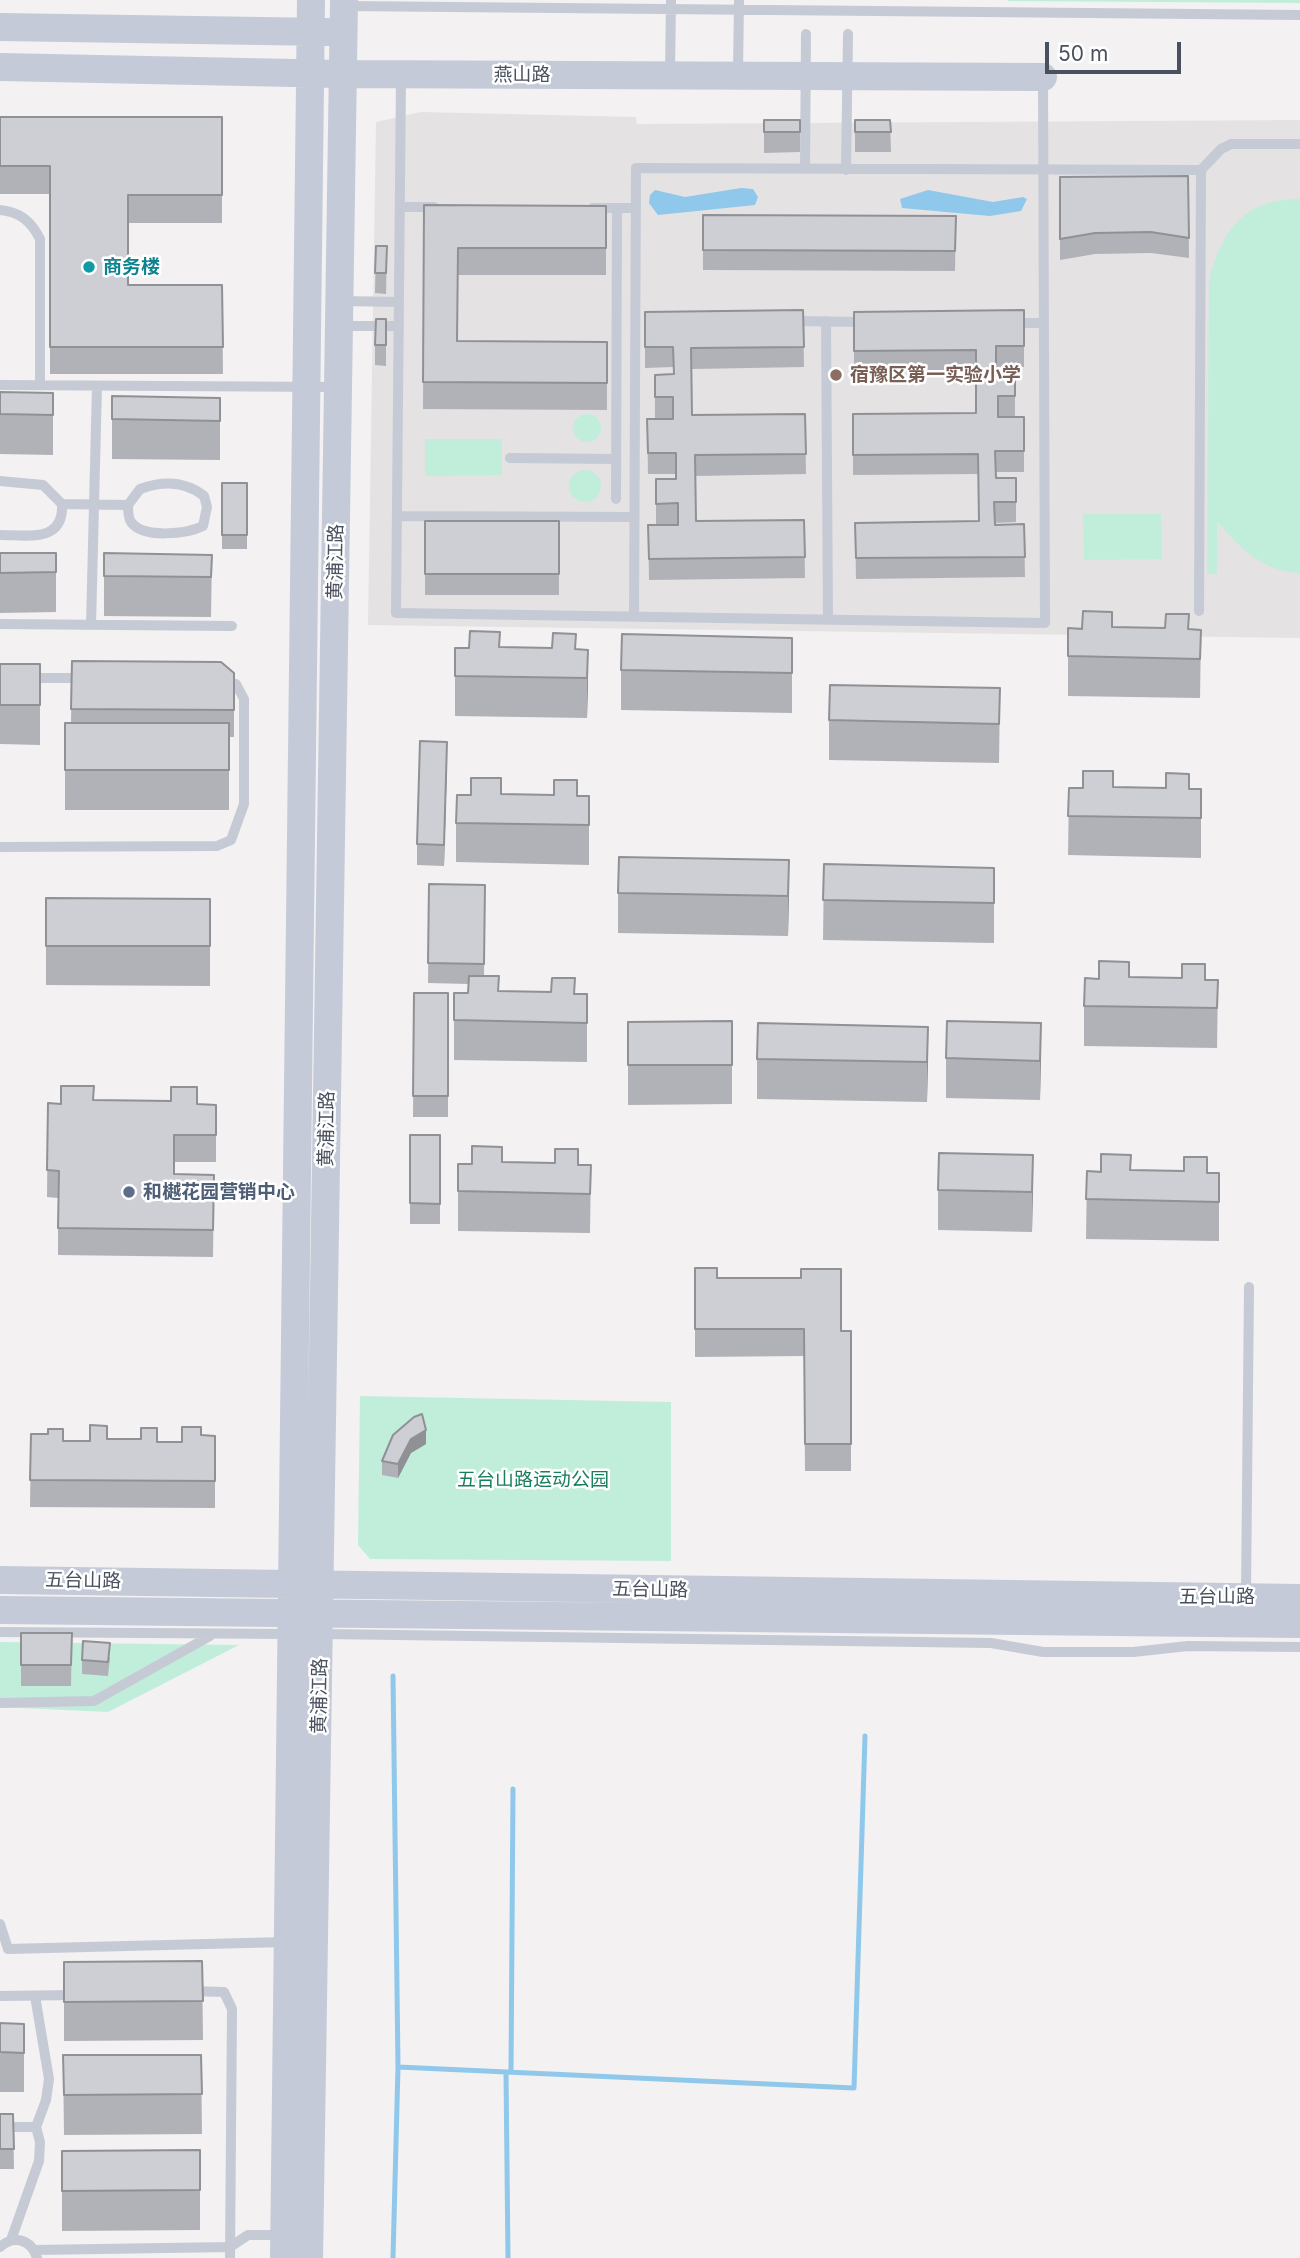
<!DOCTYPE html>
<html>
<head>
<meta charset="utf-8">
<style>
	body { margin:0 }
	#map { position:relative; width:1300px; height:2258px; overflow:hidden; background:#f3f1f1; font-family:Inter,sans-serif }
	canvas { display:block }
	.scale { position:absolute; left:1045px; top:42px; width:136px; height:32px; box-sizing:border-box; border:4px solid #49505e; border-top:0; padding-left:9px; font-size:21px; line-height:24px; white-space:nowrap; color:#49505e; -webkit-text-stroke:5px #fff; paint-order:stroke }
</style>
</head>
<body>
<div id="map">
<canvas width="1300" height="2258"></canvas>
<div class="scale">50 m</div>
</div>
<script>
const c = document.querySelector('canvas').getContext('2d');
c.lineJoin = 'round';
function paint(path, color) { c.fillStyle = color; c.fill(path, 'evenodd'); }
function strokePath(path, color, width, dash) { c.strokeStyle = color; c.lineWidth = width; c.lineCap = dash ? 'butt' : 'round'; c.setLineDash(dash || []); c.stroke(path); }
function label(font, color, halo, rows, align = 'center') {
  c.font = font + ' Inter,"Noto Sans SC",sans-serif'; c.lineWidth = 5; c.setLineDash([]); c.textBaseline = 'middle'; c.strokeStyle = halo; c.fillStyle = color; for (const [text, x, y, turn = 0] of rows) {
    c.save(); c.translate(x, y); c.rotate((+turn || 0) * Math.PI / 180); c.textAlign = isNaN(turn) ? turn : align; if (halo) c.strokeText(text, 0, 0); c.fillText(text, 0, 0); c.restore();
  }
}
paint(new Path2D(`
	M 421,112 L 636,117 L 637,124 L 1300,120 L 1300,638 L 368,625 L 376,122 Z`), '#e4e2e3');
paint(new Path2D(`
	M 1300,0 L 1300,3 L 1008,1 L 1008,0 Z
	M 1300,199 L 1300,573 C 1263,571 1240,549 1217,521 L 1217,574 L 1207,574 L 1209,280 C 1222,230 1244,199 1300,199 Z
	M573 428a14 14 0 1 1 28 0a14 14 0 1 1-28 0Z
	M 425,439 L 502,439 L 502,475 L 425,476 Z
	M569 486a16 16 0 1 1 32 0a16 16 0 1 1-32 0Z
	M 1083,514 L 1161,514 L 1162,559 L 1084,560 Z
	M 360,1396 L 671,1402 L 671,1561 L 370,1559 L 358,1545 Z
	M 0,1642 L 239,1645 L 108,1712 L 0,1707 Z`), '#c1eeda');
paint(new Path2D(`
	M 741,188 L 753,189 L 758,197 L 755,205 L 658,215 L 649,203 L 650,195 L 655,190 L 685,197 Z
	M 928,190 L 993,202 L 1023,197 L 1027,199 L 1021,211 L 990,216 L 902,208 L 900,199 Z`), '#8fc8ea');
strokePath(new Path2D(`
	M 393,1676 L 398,2067 L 393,2258
	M 398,2067 L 854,2088 L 865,1736
	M 506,2072 L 508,2258
	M 511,2072 L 513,1789`), '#8fc8ea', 5);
strokePath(new Path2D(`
	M 345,6 L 1300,15
	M 738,72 L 739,0
	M 670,73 L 671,0
	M 401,76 L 396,613 L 1045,623 L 1043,78
	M 805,169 L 806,34
	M 846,170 L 848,34
	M 1201,170 L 1221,149 L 1231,144 L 1300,144
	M 400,207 L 434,207
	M 593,208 L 636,208
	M 0,210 C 20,212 31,221 40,239 L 40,385
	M 340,301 L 399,302
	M 793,321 L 866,322
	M 826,321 L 828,620
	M 1010,323 L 1044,323
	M 340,326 L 399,326
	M 0,385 L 335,387
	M 510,458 L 616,459
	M 0,481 L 43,485 L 62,504 C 64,543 28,535 0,535
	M 616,499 L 617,208
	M 62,504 L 128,505 L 140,489 C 162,481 185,481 204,496 L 207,507 L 203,526 C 187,534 143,539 131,522 C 128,518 128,510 128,505
	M 397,516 L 634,517
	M 634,617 L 636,168 L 1201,170 L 1199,611
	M 0,624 L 232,626
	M 91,625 L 97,386
	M 28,678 L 83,678
	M 0,847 L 217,846 L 231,840 L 244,804 L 244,699 L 236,684 L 224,681
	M 1246,1593 L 1249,1287
	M 0,1632 L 290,1634
	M 323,1634 L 991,1643 L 1043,1652 L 1133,1652 L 1188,1646 L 1300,1647
	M 0,1703 L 94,1701 L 210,1636
	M 0,1924 L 8,1949 L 286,1942
	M 189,1991 L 224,1992 L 232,2009 L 230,2258
	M 0,1996 L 76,1995
	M 0,2127 L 36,2127
	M 11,2240 L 39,2161 L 40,2142 L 36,2127 L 46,2100 L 49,2079 L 35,1996
	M 0,2247 C 14,2234 32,2240 37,2258
	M 34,2250 L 230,2247 L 248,2235 L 281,2235`), '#c5cad5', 10);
strokePath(new Path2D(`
	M 0,27 L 327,32
	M 0,67 L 343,74 L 1043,77
	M 0,1580 L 1300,1598
	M 0,1610 L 1300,1624
	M 284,2258 L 311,0
	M 309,2258 L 344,0`), '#c4cad8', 28);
paint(new Path2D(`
	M 0,117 L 222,117 L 222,223 L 128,223 L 128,285 L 222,285 L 223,374 L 50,374 L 50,194 L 0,194 Z
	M 764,120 L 800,120 L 800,152 L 764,153 Z
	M 855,120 L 890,120 L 891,152 L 855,152 Z
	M 1188,176 L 1189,258 L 1151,253 L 1095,254 L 1060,260 L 1060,177 Z
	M 424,205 L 606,206 L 606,275 L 458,275 L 457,341 L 607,342 L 607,410 L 423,409 Z
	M 703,215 L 956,216 L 955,271 L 703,270 Z
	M 376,246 L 387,246 L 386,294 L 375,293 Z
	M 803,310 L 804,367 L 692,369 L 692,415 L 805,414 L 806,474 L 695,476 L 696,521 L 804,520 L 805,578 L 649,580 L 648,525 L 678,524 L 656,524 L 656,479 L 676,479 L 676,474 L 648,474 L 647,419 L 673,419 L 655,418 L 655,375 L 673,374 L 673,367 L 645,368 L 645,312 Z
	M 854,312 L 1024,346 L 1024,367 L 996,367 L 996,373 L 1015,373 L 1015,417 L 998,417 L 1024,417 L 1024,472 L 995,472 L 996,478 L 1016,478 L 1016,522 L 994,523 L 995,525 L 1024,524 L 1025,577 L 856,579 L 855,523 L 978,521 L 978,474 L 853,475 L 853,414 L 976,413 L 976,371 L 854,372 Z
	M 386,319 L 386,366 L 375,365 L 375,345 Z
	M 0,392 L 53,393 L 53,455 L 0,454 Z
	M 112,396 L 220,398 L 220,460 L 112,459 Z
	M 222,483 L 247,483 L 247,549 L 222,549 Z
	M 425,521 L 559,521 L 559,595 L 425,595 Z
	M 0,553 L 56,553 L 56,612 L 0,613 Z
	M 104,553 L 212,555 L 211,617 L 104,616 Z
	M 1112,627 L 1201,630 L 1200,698 L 1068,696 L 1068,628 Z
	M 792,638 L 792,713 L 621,710 L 621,670 Z
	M 500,647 L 588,650 L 587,718 L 455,716 L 455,648 Z
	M 72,661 L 234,673 L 234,737 L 229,737 L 229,810 L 65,810 L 65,723 L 71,723 Z
	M 0,664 L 40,664 L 40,745 L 0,744 Z
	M 1000,688 L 999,763 L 829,760 L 829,720 Z
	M 447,762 L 444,866 L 417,865 L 417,844 Z
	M 1113,787 L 1201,789 L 1201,858 L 1068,855 L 1069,788 Z
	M 501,794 L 589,796 L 589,865 L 456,862 L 456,823 Z
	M 789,860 L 788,936 L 618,933 L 618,893 Z
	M 824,864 L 994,868 L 994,943 L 823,940 Z
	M 429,884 L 485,885 L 484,976 L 499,991 L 587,994 L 587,1062 L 454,1060 L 454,1020 L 468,993 L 469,984 L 428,983 Z
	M 46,898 L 210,899 L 210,986 L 46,985 Z
	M 1129,977 L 1218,980 L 1217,1048 L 1084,1046 L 1084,1006 L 1099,979 Z
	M 414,993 L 448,993 L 448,1117 L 413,1117 Z
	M 732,1021 L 732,1104 L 628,1105 L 628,1022 Z
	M 1041,1023 L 1040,1100 L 946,1098 L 946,1058 Z
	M 928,1027 L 927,1102 L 757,1099 L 757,1059 Z
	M 94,1100 L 216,1105 L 216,1162 L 174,1162 L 174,1174 L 214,1175 L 213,1257 L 58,1255 L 58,1198 L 47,1197 L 48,1103 L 61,1104 Z
	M 410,1135 L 440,1135 L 440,1224 L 410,1224 Z
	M 1033,1155 L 1032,1232 L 938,1230 L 938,1190 Z
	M 502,1162 L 591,1165 L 590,1233 L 458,1231 L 458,1164 Z
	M 1131,1170 L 1219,1173 L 1219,1241 L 1086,1239 L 1087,1171 Z
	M 695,1268 L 841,1331 L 851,1331 L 851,1471 L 805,1471 L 804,1356 L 695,1357 Z
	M 31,1434 L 63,1441 L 90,1441 L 107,1439 L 182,1442 L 201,1435 L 215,1436 L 215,1508 L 30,1507 Z
	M 426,1444 L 411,1453 L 398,1478 L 382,1475 L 382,1461 Z
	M 21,1633 L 72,1633 L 71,1686 L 21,1686 Z
	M 110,1657 L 108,1676 L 82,1674 L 82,1660 Z
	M 202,1961 L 203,2040 L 64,2041 L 64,1962 Z
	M 0,2023 L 24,2024 L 24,2092 L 0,2092 Z
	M 63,2055 L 201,2055 L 202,2134 L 64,2135 Z
	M 0,2114 L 13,2114 L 14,2169 L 0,2169 Z
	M 200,2150 L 200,2230 L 62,2231 L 62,2151 Z`), '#b1b2b7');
paint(new Path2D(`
	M 588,650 L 588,689 L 587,718 L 587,678 Z
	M 447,742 L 447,762 L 444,866 L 444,845 Z
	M 789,860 L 789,900 L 788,936 L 788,896 Z
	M 1041,1023 L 1041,1063 L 1040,1100 L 1040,1061 Z
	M 928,1027 L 928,1066 L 927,1102 L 927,1062 Z
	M 1033,1155 L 1033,1194 L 1032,1232 L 1032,1192 Z
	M 426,1430 L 426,1444 L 411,1453 L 398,1478 L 398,1464 L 411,1439 Z`), '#909195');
const building = new Path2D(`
	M 0,117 L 222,117 L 222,195 L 128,195 L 128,285 L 222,285 L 223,347 L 50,347 L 50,166 L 0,166 Z
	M 764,120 L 800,120 L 800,132 L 764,132 Z
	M 855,120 L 890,120 L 891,132 L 855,132 Z
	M 1188,176 L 1189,238 L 1151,232 L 1095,233 L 1060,239 L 1060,177 Z
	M 424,205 L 606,206 L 606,248 L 458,248 L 457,341 L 607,342 L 607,383 L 423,382 Z
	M 703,215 L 956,216 L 955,251 L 703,250 Z
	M 376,246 L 387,246 L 386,273 L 375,273 Z
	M 803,310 L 804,347 L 691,348 L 692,415 L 805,414 L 806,454 L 695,455 L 696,521 L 804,520 L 805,557 L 649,559 L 648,525 L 678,525 L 678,503 L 656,504 L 656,479 L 676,479 L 676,453 L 648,453 L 647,419 L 673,419 L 673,397 L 655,397 L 655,375 L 674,374 L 673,347 L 645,347 L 645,312 Z
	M 1024,310 L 1024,346 L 996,346 L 996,373 L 1015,373 L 1015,396 L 998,396 L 998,417 L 1024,417 L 1024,451 L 995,451 L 996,478 L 1016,478 L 1016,502 L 994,502 L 995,525 L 1024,524 L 1025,557 L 856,558 L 855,523 L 979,521 L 978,454 L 853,455 L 853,414 L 976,413 L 976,350 L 854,351 L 854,312 Z
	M 376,319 L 386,319 L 386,345 L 375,345 Z
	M 0,392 L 53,393 L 53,415 L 0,414 Z
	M 112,396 L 220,398 L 220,421 L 112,419 Z
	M 222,483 L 247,483 L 247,535 L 222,535 Z
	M 425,521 L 559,521 L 559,574 L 425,574 Z
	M 0,553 L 56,553 L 56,572 L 0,573 Z
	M 104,553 L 212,555 L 211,577 L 104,576 Z
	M 1083,611 L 1112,612 L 1112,627 L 1165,628 L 1166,614 L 1189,614 L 1188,629 L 1201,630 L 1200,659 L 1068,656 L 1068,628 L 1082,629 Z
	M 470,631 L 500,632 L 499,647 L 552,648 L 553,633 L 576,634 L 575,649 L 588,650 L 587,678 L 455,676 L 455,648 L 469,648 Z
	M 622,634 L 792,638 L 792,673 L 621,670 Z
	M 72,661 L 221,662 L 234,673 L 234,710 L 71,709 Z
	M 0,664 L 40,664 L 40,705 L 0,705 Z
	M 830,685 L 1000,688 L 999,724 L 829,720 Z
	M 65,723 L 229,723 L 229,770 L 65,770 Z
	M 420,741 L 447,742 L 444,845 L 417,844 Z
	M 1083,771 L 1113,771 L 1113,787 L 1166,788 L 1166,773 L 1189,774 L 1189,789 L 1201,789 L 1201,818 L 1068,816 L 1069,788 L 1083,788 Z
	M 471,778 L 501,778 L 501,794 L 554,795 L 554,780 L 577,780 L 577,796 L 589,796 L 589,825 L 456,823 L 457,795 L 471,795 Z
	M 619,857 L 789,860 L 788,896 L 618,893 Z
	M 824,864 L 994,868 L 994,903 L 823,900 Z
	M 429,884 L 485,885 L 484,964 L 428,963 Z
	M 46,898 L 210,899 L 210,946 L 46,946 Z
	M 1099,961 L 1129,962 L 1129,977 L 1182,978 L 1182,964 L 1205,964 L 1205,980 L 1218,980 L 1217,1008 L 1084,1006 L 1085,978 L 1099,979 Z
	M 469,976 L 499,976 L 498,991 L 551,992 L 552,978 L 575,978 L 574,994 L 587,994 L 587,1023 L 454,1020 L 454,993 L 468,993 Z
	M 414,993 L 448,993 L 448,1096 L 413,1096 Z
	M 732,1021 L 732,1065 L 628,1065 L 628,1022 Z
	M 947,1021 L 1041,1023 L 1040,1061 L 946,1058 Z
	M 758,1023 L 928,1027 L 927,1062 L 757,1059 Z
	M 61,1086 L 94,1086 L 93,1100 L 171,1101 L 171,1087 L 197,1087 L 197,1104 L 216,1105 L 216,1135 L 174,1135 L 174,1174 L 214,1175 L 213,1230 L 58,1228 L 59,1171 L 47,1170 L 48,1103 L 61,1104 Z
	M 410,1135 L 440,1135 L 440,1204 L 410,1203 Z
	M 472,1146 L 502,1147 L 502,1162 L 555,1163 L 555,1149 L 578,1149 L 578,1165 L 591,1165 L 590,1194 L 458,1191 L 458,1164 L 472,1164 Z
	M 939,1153 L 1033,1155 L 1032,1192 L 938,1190 Z
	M 1101,1154 L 1131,1155 L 1130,1170 L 1184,1171 L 1184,1157 L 1207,1157 L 1207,1173 L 1219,1173 L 1219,1202 L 1086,1199 L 1087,1171 L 1101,1172 Z
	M 695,1268 L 717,1268 L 717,1278 L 801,1278 L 801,1269 L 841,1269 L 841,1331 L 851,1331 L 851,1444 L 805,1444 L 804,1329 L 695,1329 Z
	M 422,1414 L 426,1430 L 411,1439 L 398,1464 L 382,1461 L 393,1435 L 414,1417 Z
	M 90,1425 L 107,1426 L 107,1439 L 141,1439 L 141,1428 L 157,1428 L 157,1442 L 182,1442 L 182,1427 L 201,1427 L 201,1435 L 215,1436 L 215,1481 L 30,1480 L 31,1434 L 48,1434 L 48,1429 L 63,1429 L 63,1441 L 90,1441 Z
	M 21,1633 L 72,1633 L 71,1665 L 21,1665 Z
	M 83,1641 L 110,1643 L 108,1662 L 82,1660 Z
	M 202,1961 L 203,2001 L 64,2002 L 64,1962 Z
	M 0,2023 L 24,2024 L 24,2053 L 0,2052 Z
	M 63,2055 L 201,2055 L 202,2094 L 64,2095 Z
	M 0,2114 L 13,2114 L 14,2149 L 0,2149 Z
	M 200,2150 L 200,2190 L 62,2191 L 62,2151 Z`);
paint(building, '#cecfd5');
strokePath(building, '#909195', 2);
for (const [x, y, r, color] of [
	[89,267,7,"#0f9aa8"],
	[836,375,7,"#8d6e63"],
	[129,1192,7,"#5c6f8a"]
]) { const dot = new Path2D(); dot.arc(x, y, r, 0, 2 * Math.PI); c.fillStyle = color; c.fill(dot); strokePath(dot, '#fff', 2.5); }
label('19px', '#49505e', '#fff', [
	["燕山路",522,75],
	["黄浦江路",336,562,-89],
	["黄浦江路",327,1129,-89],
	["五台山路",83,1581,1],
	["五台山路",650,1590,1],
	["五台山路",1217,1597],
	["黄浦江路",320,1696,-89]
]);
label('bold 19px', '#0d838f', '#fff', [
	["商务楼",103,267]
], 'left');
label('bold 19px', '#785e54', '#fff', [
	["宿豫区第一实验小学",850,375]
], 'left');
label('bold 19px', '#4e5e75', '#fff', [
	["和樾花园营销中心",143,1192]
], 'left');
label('19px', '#1a7e5d', '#fff', [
	["五台山路运动公园",533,1480]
]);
</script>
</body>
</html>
